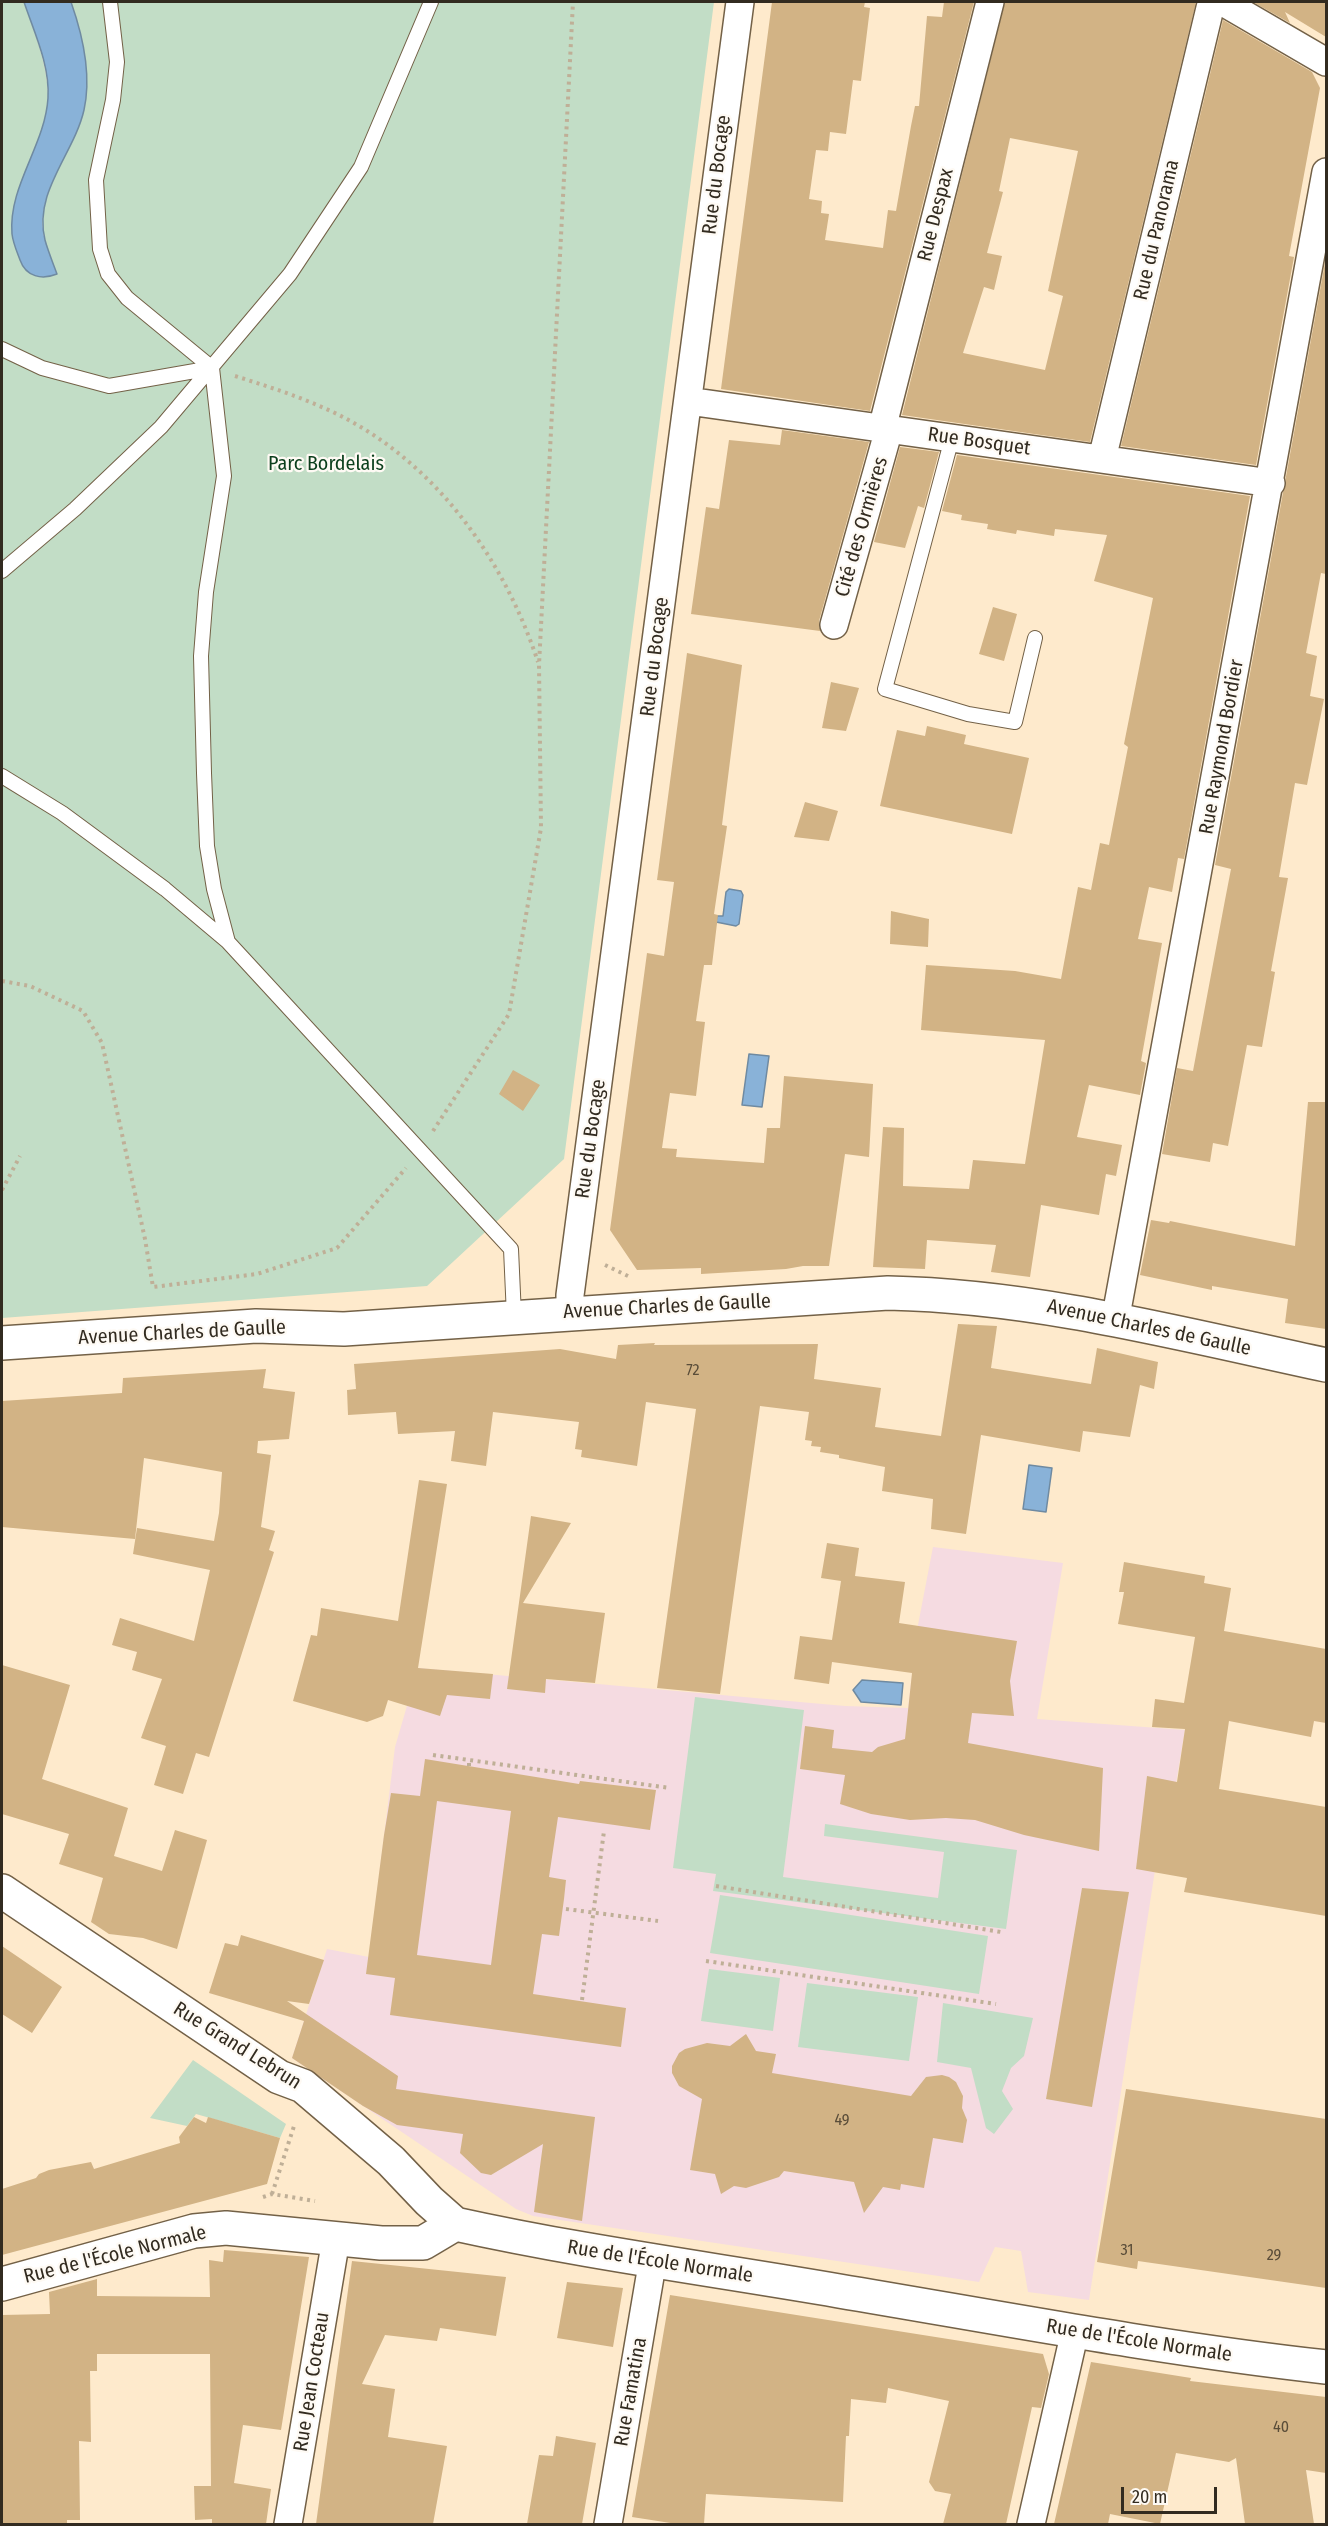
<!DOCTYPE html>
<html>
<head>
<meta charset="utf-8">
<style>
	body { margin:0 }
	#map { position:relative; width:1328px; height:2526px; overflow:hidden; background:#feeacc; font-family:"Fira Sans Condensed",sans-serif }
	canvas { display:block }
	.frame { position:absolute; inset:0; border:3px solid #322b20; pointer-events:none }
	.scale { position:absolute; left:1121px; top:2487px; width:96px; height:27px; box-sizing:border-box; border:3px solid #322b20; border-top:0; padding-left:8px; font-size:18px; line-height:21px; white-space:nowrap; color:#322b20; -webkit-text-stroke:4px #fefaf4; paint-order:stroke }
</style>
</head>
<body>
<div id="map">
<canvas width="1328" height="2526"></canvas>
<div class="frame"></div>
<div class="scale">20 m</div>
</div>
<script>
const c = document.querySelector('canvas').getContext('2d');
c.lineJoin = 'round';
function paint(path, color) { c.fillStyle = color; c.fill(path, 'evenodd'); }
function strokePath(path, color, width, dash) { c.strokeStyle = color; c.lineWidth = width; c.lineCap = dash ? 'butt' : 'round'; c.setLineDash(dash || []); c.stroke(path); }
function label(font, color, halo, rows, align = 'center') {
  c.font = font + ' "Fira Sans Condensed",sans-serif'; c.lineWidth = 4.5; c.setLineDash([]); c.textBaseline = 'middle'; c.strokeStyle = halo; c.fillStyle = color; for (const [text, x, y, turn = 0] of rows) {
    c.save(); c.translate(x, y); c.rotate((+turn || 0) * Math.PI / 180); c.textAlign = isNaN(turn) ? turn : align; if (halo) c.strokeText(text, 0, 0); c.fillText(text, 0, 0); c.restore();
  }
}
paint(new Path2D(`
	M 933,1547 L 1063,1563 L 1037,1719 L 1185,1730 L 1163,1860 L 1157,1857 L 1089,2300 L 1028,2292 L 1021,2251 L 995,2247 L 979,2282 L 533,2216 L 516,2209 L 292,2058 L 327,1949 L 369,1957 L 395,1747 L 418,1668 L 845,1706 L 908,1708 L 918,1625 Z`), '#f5dbe1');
paint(new Path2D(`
	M 2,2 L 24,2 C 34,32 47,62 48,95 C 49,130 28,168 15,200 L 57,274 C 53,263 47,251 45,239 C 33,192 74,154 84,110 C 92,76 83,34 71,2 L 714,2 L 564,1159 L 427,1286 L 2,1318 Z
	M 695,1697 L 804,1710 L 783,1877 L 938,1898 L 944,1852 L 824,1836 L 825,1824 L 1017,1850 L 1006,1929 L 713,1891 L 716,1874 L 673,1868 Z
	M 720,1895 L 988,1936 L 979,1994 L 710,1953 Z
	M 709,1969 L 780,1978 L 773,2031 L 701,2021 Z
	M 807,1983 L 918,1997 L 909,2061 L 798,2047 Z
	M 943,2003 L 1033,2018 L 1024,2056 L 1011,2068 L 1002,2091 L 1013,2109 L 994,2134 L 986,2128 L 971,2068 L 937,2062 Z
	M 193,2060 L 286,2124 L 280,2138 L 196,2114 L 187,2126 L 150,2118 Z`), '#c2ddc6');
const water = new Path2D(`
	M 24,2 L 71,2 C 83,36 92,74 84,110 C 74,154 33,192 45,240 C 48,251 53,263 57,274 C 42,280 26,277 20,260 C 17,252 13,243 12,234 C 8,186 45,146 48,98 C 50,65 34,32 24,2 Z
	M 729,889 L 741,891 L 743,895 L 739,924 L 736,926 L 716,922 L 717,916 L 723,916 L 726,892 Z
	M 749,1054 L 769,1056 L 762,1107 L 742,1105 Z
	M 1029,1465 L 1052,1468 L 1046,1512 L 1023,1509 Z
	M 862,1680 L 903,1683 L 901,1705 L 861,1702 L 853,1690 Z`);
paint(water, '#89b2d8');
strokePath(water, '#6f8aa1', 1.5);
paint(new Path2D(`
	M 772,2 L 865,2 L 864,7 L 870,8 L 861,81 L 853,80 L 846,134 L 830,132 L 828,151 L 816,150 L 809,199 L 822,201 L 821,213 L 829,214 L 825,240 L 883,248 L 888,210 L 896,211 L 911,126 L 915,106 L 919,106 L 927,16 L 942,17 L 944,2 L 974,2 L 870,411 L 721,389 Z
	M 1005,2 L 1196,2 L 1090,442 L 902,415 ZM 1010,138 L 1078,151 L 1048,291 L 1063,296 L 1045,370 L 963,353 L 984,287 L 994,290 L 1002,256 L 987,253 L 1003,192 L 999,191 Z
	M 1253,2 L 1326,2 L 1326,37 L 1285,12 L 1290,23 Z
	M 1223,20 L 1312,72 L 1320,88 L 1289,256 L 1294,257 L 1256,465 L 1121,446 Z
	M 1325,263 L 1326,574 L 1321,573 L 1306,653 L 1317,656 L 1310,696 L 1324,699 L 1307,785 L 1295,783 L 1279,877 L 1288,878 L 1271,971 L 1275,972 L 1262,1047 L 1247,1045 L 1228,1146 L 1213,1143 L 1210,1162 L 1162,1154 L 1177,1068 L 1193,1071 L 1225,900 L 1231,869 L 1215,865 Z
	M 782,430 L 869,442 L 819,621 L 820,631 L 691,614 L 706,507 L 719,509 L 729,440 L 780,445 Z
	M 900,447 L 939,452 L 924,508 L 918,506 L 905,548 L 874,542 Z
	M 957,455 L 1250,496 L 1184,859 L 1178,858 L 1172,892 L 1149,887 L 1138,939 L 1162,943 L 1141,1061 L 1146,1063 L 1140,1095 L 1089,1085 L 1077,1137 L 1122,1145 L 1116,1176 L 1106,1174 L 1099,1215 L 1041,1205 L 1030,1277 L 991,1272 L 996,1245 L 927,1240 L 925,1269 L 873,1267 L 883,1127 L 904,1128 L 903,1186 L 969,1189 L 973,1160 L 1025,1164 L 1045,1040 L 921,1030 L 926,965 L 1015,971 L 1061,979 L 1078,887 L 1091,890 L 1100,843 L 1109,845 L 1128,747 L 1124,744 L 1153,598 L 1094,581 L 1107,535 L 1055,529 L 1054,536 L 1017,530 L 1016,534 L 987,529 L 988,524 L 961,520 L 962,515 L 942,511 Z
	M 993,607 L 1017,614 L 1004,661 L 979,654 Z
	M 687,653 L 742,665 L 722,825 L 727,826 L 714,914 L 718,915 L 712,965 L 704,965 L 696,1021 L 705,1022 L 696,1096 L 670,1093 L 662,1148 L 677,1149 L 676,1157 L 764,1163 L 767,1128 L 780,1128 L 784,1076 L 873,1084 L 869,1157 L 845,1154 L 829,1266 L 803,1266 L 786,1269 L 701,1274 L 701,1268 L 637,1270 L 610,1230 L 647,953 L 664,956 L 674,882 L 657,880 Z
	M 831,682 L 859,688 L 846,731 L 822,728 Z
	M 927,726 L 966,735 L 964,744 L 1029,758 L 1012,834 L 880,806 L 897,730 L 925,736 Z
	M 805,802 L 838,811 L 829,841 L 794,837 Z
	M 891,911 L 929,919 L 928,947 L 890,944 Z
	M 513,1070 L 540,1085 L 523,1111 L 499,1094 Z
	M 1308,1102 L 1326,1102 L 1326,1329 L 1285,1323 L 1288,1299 L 1212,1286 L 1212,1290 L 1140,1275 L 1151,1220 L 1169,1223 L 1170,1221 L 1295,1246 Z
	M 958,1324 L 997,1326 L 991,1368 L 1091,1384 L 1097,1348 L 1158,1362 L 1154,1389 L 1140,1385 L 1130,1437 L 1083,1431 L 1080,1452 L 981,1435 L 966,1534 L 931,1529 L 933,1499 L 882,1491 L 885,1467 L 839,1458 L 839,1455 L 820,1452 L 821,1447 L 811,1446 L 812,1441 L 805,1440 L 809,1412 L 760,1406 L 720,1694 L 657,1688 L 696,1409 L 646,1402 L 637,1466 L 581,1457 L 582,1450 L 575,1449 L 579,1422 L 493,1412 L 486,1466 L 451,1461 L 455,1431 L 398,1434 L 396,1412 L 348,1415 L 347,1390 L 356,1389 L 354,1364 L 560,1349 L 616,1359 L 618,1345 L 655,1343 L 654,1345 L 818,1344 L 814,1379 L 881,1388 L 875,1427 L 941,1436 Z
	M 266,1369 L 263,1388 L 295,1392 L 289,1439 L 258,1441 L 257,1453 L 271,1455 L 261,1527 L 275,1531 L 269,1550 L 274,1552 L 209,1757 L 196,1753 L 183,1794 L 154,1785 L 166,1746 L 141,1738 L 162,1679 L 132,1670 L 137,1652 L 112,1645 L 120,1618 L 194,1641 L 210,1570 L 133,1554 L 137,1528 L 214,1541 L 219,1513 L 222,1472 L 144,1458 L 135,1539 L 2,1527 L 2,1401 L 122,1393 L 123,1378 Z
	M 419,1480 L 447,1484 L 418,1668 L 493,1674 L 490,1699 L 447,1695 L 440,1716 L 388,1700 L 383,1716 L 367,1722 L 293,1701 L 311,1635 L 317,1636 L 321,1608 L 398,1621 Z
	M 531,1516 L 571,1523 L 523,1603 L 605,1613 L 595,1683 L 546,1679 L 545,1693 L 507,1689 Z
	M 827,1543 L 859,1548 L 855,1576 L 905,1582 L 899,1623 L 1017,1641 L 1010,1681 L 1014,1716 L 972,1713 L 968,1743 L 1103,1768 L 1099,1851 L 1024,1835 L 975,1820 L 946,1818 L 910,1820 L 871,1814 L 840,1804 L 845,1775 L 800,1769 L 805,1726 L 834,1730 L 832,1748 L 872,1752 L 878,1747 L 905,1739 L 912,1673 L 832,1662 L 829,1684 L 794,1679 L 800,1636 L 832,1640 L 841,1581 L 821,1578 Z
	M 1124,1562 L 1205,1576 L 1204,1583 L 1231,1588 L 1224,1631 L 1326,1649 L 1326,1723 L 1314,1721 L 1311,1737 L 1229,1721 L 1219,1789 L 1326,1807 L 1326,1916 L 1184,1892 L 1187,1878 L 1136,1869 L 1147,1776 L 1177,1782 L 1185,1729 L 1152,1727 L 1155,1699 L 1184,1703 L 1195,1637 L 1118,1624 L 1124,1592 L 1119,1592 Z
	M 2,1665 L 70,1685 L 42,1779 L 128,1808 L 114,1856 L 162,1871 L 175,1830 L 207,1840 L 177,1949 L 143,1938 L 109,1934 L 91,1922 L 103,1878 L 59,1864 L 69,1834 L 2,1814 Z
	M 425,1759 L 579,1784 L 580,1781 L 656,1790 L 650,1830 L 558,1817 L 549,1877 L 566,1880 L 564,1899 L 559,1936 L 542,1934 L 533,1994 L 626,2008 L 621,2047 L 390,2015 L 395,1978 L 366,1974 L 384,1835 L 391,1793 L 420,1796 ZM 437,1801 L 511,1811 L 491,1965 L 417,1955 Z
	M 1082,1888 L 1129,1892 L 1092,2107 L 1046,2099 Z
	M 241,1935 L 324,1960 L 309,2004 L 287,2001 L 398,2076 L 396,2089 L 595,2117 L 582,2221 L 534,2212 L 543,2144 L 491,2175 L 481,2173 L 460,2153 L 463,2134 L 397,2125 L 363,2106 L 292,2058 L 304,2021 L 209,1993 L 225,1943 L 238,1946 Z
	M 2,1946 L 62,1987 L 32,2033 L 2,2014 Z
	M 746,2034 L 756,2051 L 776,2054 L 772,2073 L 911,2096 L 926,2077 L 942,2075 L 949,2077 L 956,2082 L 963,2096 L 962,2108 L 967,2120 L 963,2143 L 933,2138 L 924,2188 L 901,2184 L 900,2190 L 883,2187 L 864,2213 L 854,2182 L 784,2171 L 779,2177 L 746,2188 L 734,2186 L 721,2194 L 715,2174 L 690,2170 L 702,2099 L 679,2086 L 672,2073 L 672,2066 L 679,2053 L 685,2049 L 707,2043 L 730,2046 Z
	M 1126,2089 L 1326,2119 L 1326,2288 L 1138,2261 L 1137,2269 L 1097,2262 Z
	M 194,2117 L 206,2123 L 208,2117 L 280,2138 L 267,2184 L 2,2255 L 2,2189 L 36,2178 L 39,2174 L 49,2170 L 91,2162 L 94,2169 L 180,2143 L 179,2137 Z
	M 224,2250 L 309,2257 L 281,2430 L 243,2425 L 234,2483 L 271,2489 L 266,2524 L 212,2524 L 212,2519 L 195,2520 L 194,2486 L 211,2486 L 210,2354 L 97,2354 L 97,2371 L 90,2371 L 91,2442 L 79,2441 L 80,2520 L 67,2520 L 67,2524 L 3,2524 L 2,2315 L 50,2314 L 49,2292 L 97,2279 L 97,2296 L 210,2297 L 209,2260 L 223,2262 Z
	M 352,2261 L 506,2277 L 496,2336 L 440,2328 L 437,2341 L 385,2335 L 362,2384 L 395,2389 L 388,2437 L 447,2446 L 433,2524 L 316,2524 Z
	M 567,2282 L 623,2288 L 613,2347 L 557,2338 Z
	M 670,2295 L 1043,2354 L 1049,2374 L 1041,2408 L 1032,2407 L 1006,2524 L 943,2524 L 951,2494 L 935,2491 L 929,2482 L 949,2401 L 888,2388 L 886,2403 L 851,2399 L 849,2436 L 846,2436 L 843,2502 L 706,2494 L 704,2524 L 677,2524 L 632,2517 Z
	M 1091,2362 L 1191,2378 L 1190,2381 L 1326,2397 L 1326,2473 L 1306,2470 L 1314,2524 L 1245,2524 L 1236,2458 L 1229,2462 L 1176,2453 L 1160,2524 L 1110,2514 L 1108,2524 L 1054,2524 Z
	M 556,2436 L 596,2443 L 582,2524 L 527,2524 L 539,2455 L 553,2456 Z`), '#d2b385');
const lane = new Path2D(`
	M 110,2 L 117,62 L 113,100 L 96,180 L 100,249 L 108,274 L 127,298 L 212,368 L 224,476 L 206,592 L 201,656 L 204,773 L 207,846 L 214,889 L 228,942
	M 2,349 L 42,368 L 109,386 L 212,368
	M 952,438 L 885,689 L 968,714 L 1015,722 L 1035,638
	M 2,571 L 75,509 L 161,427 L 290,274 L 361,167 L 431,2
	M 2,776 L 62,813 L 165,889 L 228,942 L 511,1249 L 514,1316`);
const street = new Path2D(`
	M 1223,2 L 1326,62
	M 688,401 L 1271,483
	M 882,429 L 990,2
	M 1102,459 L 1210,8 L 1214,2
	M 834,625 L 889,429
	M 570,1313 L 570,1295 L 740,2
	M 1115,1321 L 1326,172
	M 288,2524 L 336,2239
	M 608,2524 L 653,2259
	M 1031,2524 L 1075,2331`);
const secondary = new Path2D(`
	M 2,1343 L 256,1326 L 344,1329 L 888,1293 C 1037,1296 1181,1334 1326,1365
	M 2,1891 L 279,2077 L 303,2086 L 391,2161 L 429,2201 L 455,2224
	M 2,2284 L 194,2231 L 226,2228 L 381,2243 L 423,2243 L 455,2224 C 582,2252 711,2269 839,2291 C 1001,2318 1163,2349 1326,2367`);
strokePath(lane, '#736147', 16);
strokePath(street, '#736147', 30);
strokePath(secondary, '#736147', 36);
strokePath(new Path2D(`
	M 235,376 C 270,387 304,398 337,414 C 436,463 504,559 538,662
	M 2,981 L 30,986 L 83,1011 L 102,1043 L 145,1239 L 153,1287 L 257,1274 L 337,1248 L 406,1168
	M 433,1131 L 509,1014 L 541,828 L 539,665 L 573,2
	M 2,1190 L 20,1156
	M 605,1265 L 628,1276
	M 433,1755 L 670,1788
	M 469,1766 L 469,1760
	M 716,1886 L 1001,1932
	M 566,1909 L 658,1921
	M 706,1961 L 996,2004
	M 582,2000 L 604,1831
	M 272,2194 L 295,2123
	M 263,2197 L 272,2194 L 315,2201`), '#bfaf97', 4, [3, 4.5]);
strokePath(lane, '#fff', 14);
strokePath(street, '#fff', 27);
strokePath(secondary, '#fff', 33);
label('16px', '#5a4d39', null, [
	["72",693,1371],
	["49",842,2121],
	["31",1127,2251],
	["29",1274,2256],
	["40",1281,2428]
]);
label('20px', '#322b20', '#fefaf4', [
	["Rue du Bocage",717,175,-83],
	["Rue Despax",936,215,-76],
	["Rue du Panorama",1157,230,-77],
	["Rue Bosquet",979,442,8],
	["Cité des Ormières",862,527,-74],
	["Rue du Bocage",655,657,-83],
	["Rue Raymond Bordier",1222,747,-80],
	["Rue du Bocage",591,1139,-82],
	["Avenue Charles de Gaulle",667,1307,-3],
	["Avenue Charles de Gaulle",1149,1328,12],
	["Avenue Charles de Gaulle",182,1333,-3],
	["Rue Grand Lebrun",237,2046,32],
	["Rue de l'École Normale",115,2255,-14],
	["Rue de l'École Normale",660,2262,9],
	["Rue de l'École Normale",1139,2341,9],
	["Rue Jean Cocteau",312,2382,-81],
	["Rue Famatina",631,2392,-80]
]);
label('20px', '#0b3f1c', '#fefaf4', [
	["Parc Bordelais",326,464]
]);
</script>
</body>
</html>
